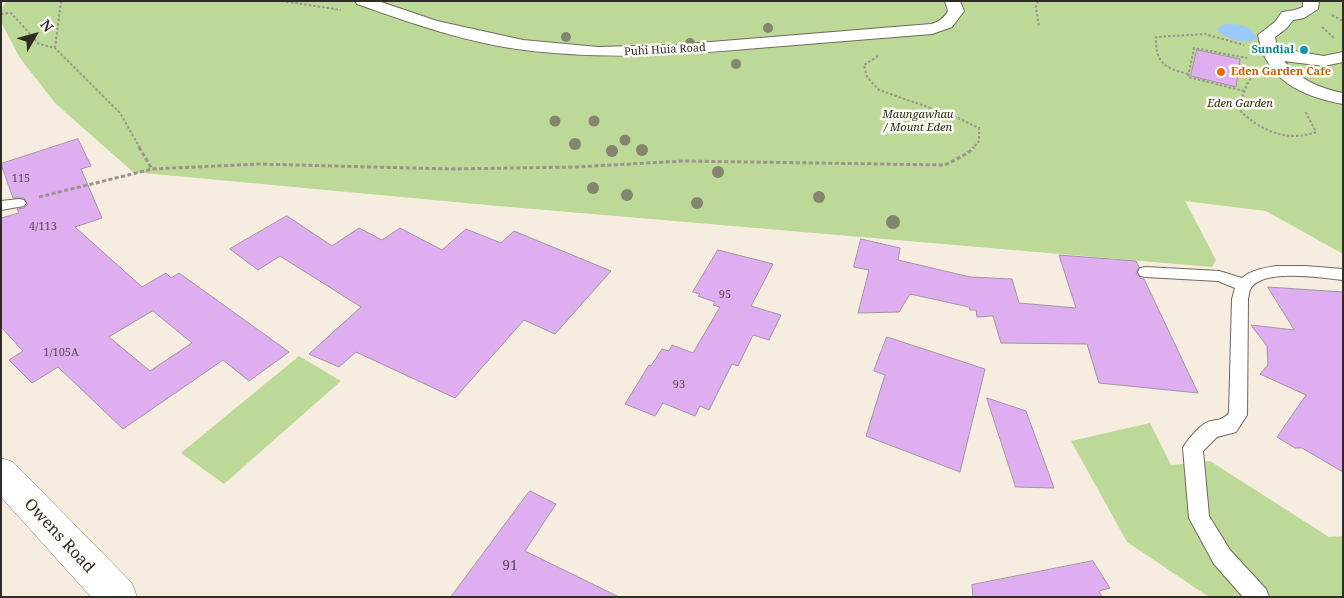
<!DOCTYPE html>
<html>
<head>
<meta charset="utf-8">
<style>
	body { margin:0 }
	#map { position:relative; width:1344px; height:598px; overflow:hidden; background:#f7ece0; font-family:"Noto Serif",serif }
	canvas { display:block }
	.frame { position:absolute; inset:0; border:2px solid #2f2b27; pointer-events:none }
	.north { position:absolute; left:10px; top:10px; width:50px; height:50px; -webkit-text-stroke:4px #fffaf6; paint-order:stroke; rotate:52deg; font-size:14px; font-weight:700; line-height:20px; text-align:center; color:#2f2b27 }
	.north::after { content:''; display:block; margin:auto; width:18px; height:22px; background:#2f2b27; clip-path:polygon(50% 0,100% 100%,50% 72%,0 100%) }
</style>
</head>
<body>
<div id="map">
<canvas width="1344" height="598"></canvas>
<div class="frame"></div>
<div class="north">N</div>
</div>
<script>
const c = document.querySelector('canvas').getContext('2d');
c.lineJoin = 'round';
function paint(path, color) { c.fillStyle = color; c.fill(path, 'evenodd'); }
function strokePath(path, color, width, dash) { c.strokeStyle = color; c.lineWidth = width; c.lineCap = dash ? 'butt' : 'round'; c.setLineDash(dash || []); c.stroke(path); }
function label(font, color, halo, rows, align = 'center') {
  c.font = font + ' "Noto Serif",serif'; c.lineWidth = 5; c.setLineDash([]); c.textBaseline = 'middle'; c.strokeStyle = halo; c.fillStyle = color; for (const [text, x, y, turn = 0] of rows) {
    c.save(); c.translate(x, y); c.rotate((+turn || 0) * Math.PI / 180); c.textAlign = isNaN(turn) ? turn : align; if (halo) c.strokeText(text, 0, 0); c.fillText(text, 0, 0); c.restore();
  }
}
paint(new Path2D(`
	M 7,1 L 1343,1 L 1343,254 L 1266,211 L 1185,201 L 1216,260 L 1212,267 L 487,205 L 133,172 L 55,103 L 20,58 L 1,22 L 1,9 Z
	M 299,356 L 341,381 L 224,484 L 181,453 Z
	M 1150,423 L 1171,465 L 1210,461 L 1329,537 L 1343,536 L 1343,597 L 1209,597 L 1127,542 L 1071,441 Z`), '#bcd997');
paint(new Path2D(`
	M 1223,24 C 1238,24 1251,24 1257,39 C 1246,45 1225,39 1217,30 Z`), '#9bc9fa');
const building = new Path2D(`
	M 1197,50 L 1240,59 L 1236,87 L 1191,76 Z
	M 78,139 L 91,166 L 81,169 L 102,218 L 75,227 L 142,287 L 166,273 L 171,278 L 179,273 L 289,352 L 249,381 L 223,360 L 123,429 L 58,367 L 32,383 L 9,360 L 23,351 L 1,327 L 1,218 L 19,213 L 17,209 L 24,208 L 28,204 L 24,198 L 13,198 L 1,164 ZM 153,311 L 192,343 L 150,371 L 109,337 Z
	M 287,216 L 332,246 L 359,228 L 382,240 L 400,228 L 442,250 L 466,229 L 501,243 L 514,231 L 611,271 L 555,334 L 524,320 L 455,398 L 356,352 L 339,367 L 309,354 L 361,307 L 280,256 L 258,270 L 230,249 Z
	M 861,239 L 900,248 L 898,260 L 970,277 L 1012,279 L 1019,303 L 1076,308 L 1059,255 L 1136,261 L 1139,267 L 1136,273 L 1140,278 L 1144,279 L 1198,393 L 1099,383 L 1087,344 L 1001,343 L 993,316 L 977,317 L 976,310 L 970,310 L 969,307 L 910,294 L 899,312 L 858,313 L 869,270 L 854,267 Z
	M 718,250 L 773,264 L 751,306 L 781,315 L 769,340 L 753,335 L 738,366 L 732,364 L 709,410 L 700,406 L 695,416 L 663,403 L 655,416 L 625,404 L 649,365 L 651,366 L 662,349 L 669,351 L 672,345 L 693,353 L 720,307 L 713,305 L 715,302 L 698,296 L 700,294 L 693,292 Z
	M 1268,287 L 1343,292 L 1343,472 L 1302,448 L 1295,448 L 1277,437 L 1306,395 L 1260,374 L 1268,365 L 1267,346 L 1251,325 L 1294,330 Z
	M 887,337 L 985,369 L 960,472 L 866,436 L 885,375 L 874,371 Z
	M 987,398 L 1026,411 L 1054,488 L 1016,487 Z
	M 530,491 L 556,504 L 525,551 L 619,597 L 451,597 Z
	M 1093,561 L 1110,588 L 1099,591 L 1102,597 L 973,597 L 972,585 Z`);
paint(building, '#dfaef0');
strokePath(building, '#9f96a2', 1);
const service = new Path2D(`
	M 19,199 L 24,200 L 26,203 L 24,206 L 1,210 L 1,201 Z
	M 1276,266 L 1305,266 L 1343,269 L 1343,280 C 1323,278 1264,268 1251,288 C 1249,290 1249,296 1248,299 L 1247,415 L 1236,432 L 1217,437 L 1203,451 L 1209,516 L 1230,550 L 1266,589 L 1269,597 L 1243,597 L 1214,564 L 1189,518 L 1183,448 C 1187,440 1197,429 1204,424 C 1214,418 1220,423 1229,413 L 1232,299 L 1235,288 L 1218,281 L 1146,277 L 1140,276 L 1138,272 L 1140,268 L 1146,267 L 1219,271 L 1242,278 C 1251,270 1264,268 1276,266 Z`);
const pedestrian = new Path2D(`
	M 355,1 L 378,1 L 437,21 L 523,40 L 598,47 L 674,45 L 931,24 C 939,22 944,18 948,11 L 945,1 L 960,1 L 964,11 L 952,27 L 932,34 C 874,39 816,43 758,48 C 678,55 605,60 524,50 C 467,43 411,23 357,4 Z
	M 1303,1 L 1319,1 L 1318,9 L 1304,18 L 1293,20 L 1287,28 L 1275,37 L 1277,48 L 1324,56 L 1343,52 L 1343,62 L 1324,66 L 1284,61 C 1299,79 1320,89 1343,93 L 1343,104 C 1301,96 1266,80 1258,35 L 1275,22 L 1282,12 L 1295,10 L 1303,7 Z`);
const secondary = new Path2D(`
	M 1,458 L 13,462 L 132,583 L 137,597 L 91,597 L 1,497 Z`);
strokePath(service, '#72685e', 2);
strokePath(pedestrian, '#72685e', 2);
strokePath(secondary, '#72685e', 1);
strokePath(new Path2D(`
	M 282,1 L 341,10
	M 1038,1 L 1036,7 L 1039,27
	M 1,14 L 11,13 L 39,44 L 55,48 L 120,113 L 140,148
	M 1332,15 L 1343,21
	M 1322,27 L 1334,38
	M 55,48 L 61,1
	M 878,56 L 864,65 L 867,77 L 879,90 L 956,117 L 979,128 L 979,141 L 973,148
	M 1256,71 L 1247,84 L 1238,109 C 1260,130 1286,143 1316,132 L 1305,111
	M 1188,74 C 1165,68 1155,63 1156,37 L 1205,34 L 1244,45
	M 1244,91 L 1188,77 L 1194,48 L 1247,58`), '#9b948b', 2, [2.5, 2]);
strokePath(new Path2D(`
	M 139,147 L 152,169
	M 39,197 L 152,169 L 259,164 L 451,169 L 575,167 L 684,161 L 945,165 L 968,153 L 974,147`), '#9b948b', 3, [4, 2.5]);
paint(service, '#fff');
paint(pedestrian, '#fff');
paint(secondary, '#fff');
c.fillStyle = '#83856e';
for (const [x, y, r] of [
	[768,28,5],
	[566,37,5],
	[690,43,5],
	[736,64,5],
	[555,121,5.5],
	[594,121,5.5],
	[625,140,5.5],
	[575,144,6],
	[642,150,6],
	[612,151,6],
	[718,172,6],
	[593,188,6],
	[627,195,6],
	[819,197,6],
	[697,203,6],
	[893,222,7]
]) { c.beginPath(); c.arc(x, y, r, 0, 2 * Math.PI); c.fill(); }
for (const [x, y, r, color] of [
	[1304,50,5,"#0f9aa8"],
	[1221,72,5,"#e8710a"]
]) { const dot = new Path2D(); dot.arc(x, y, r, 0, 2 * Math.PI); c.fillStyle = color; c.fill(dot); strokePath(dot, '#fffaf6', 2); }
label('11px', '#2f2b27', '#fffaf6', [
	["Puhi Huia Road",665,50,-3]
]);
label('bold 11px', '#0d838f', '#fffaf6', [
	["Sundial",1294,50]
], 'right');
label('bold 11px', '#c56008', '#fffaf6', [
	["Eden Garden Cafe",1231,72]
], 'left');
label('italic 11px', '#243011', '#fffaf6', [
	["Eden Garden",1240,104],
	["Maungawhau",918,115],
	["/ Mount Eden",918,128]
]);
label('11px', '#5b4c59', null, [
	["115",21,179],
	["4/113",43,227],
	["95",725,295],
	["1/105A",61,353],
	["93",679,385]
]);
label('14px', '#5b4c59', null, [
	["91",510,566]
]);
label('16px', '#2f2b27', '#fffaf6', [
	["Owens Road",59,536,47]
]);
</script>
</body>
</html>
